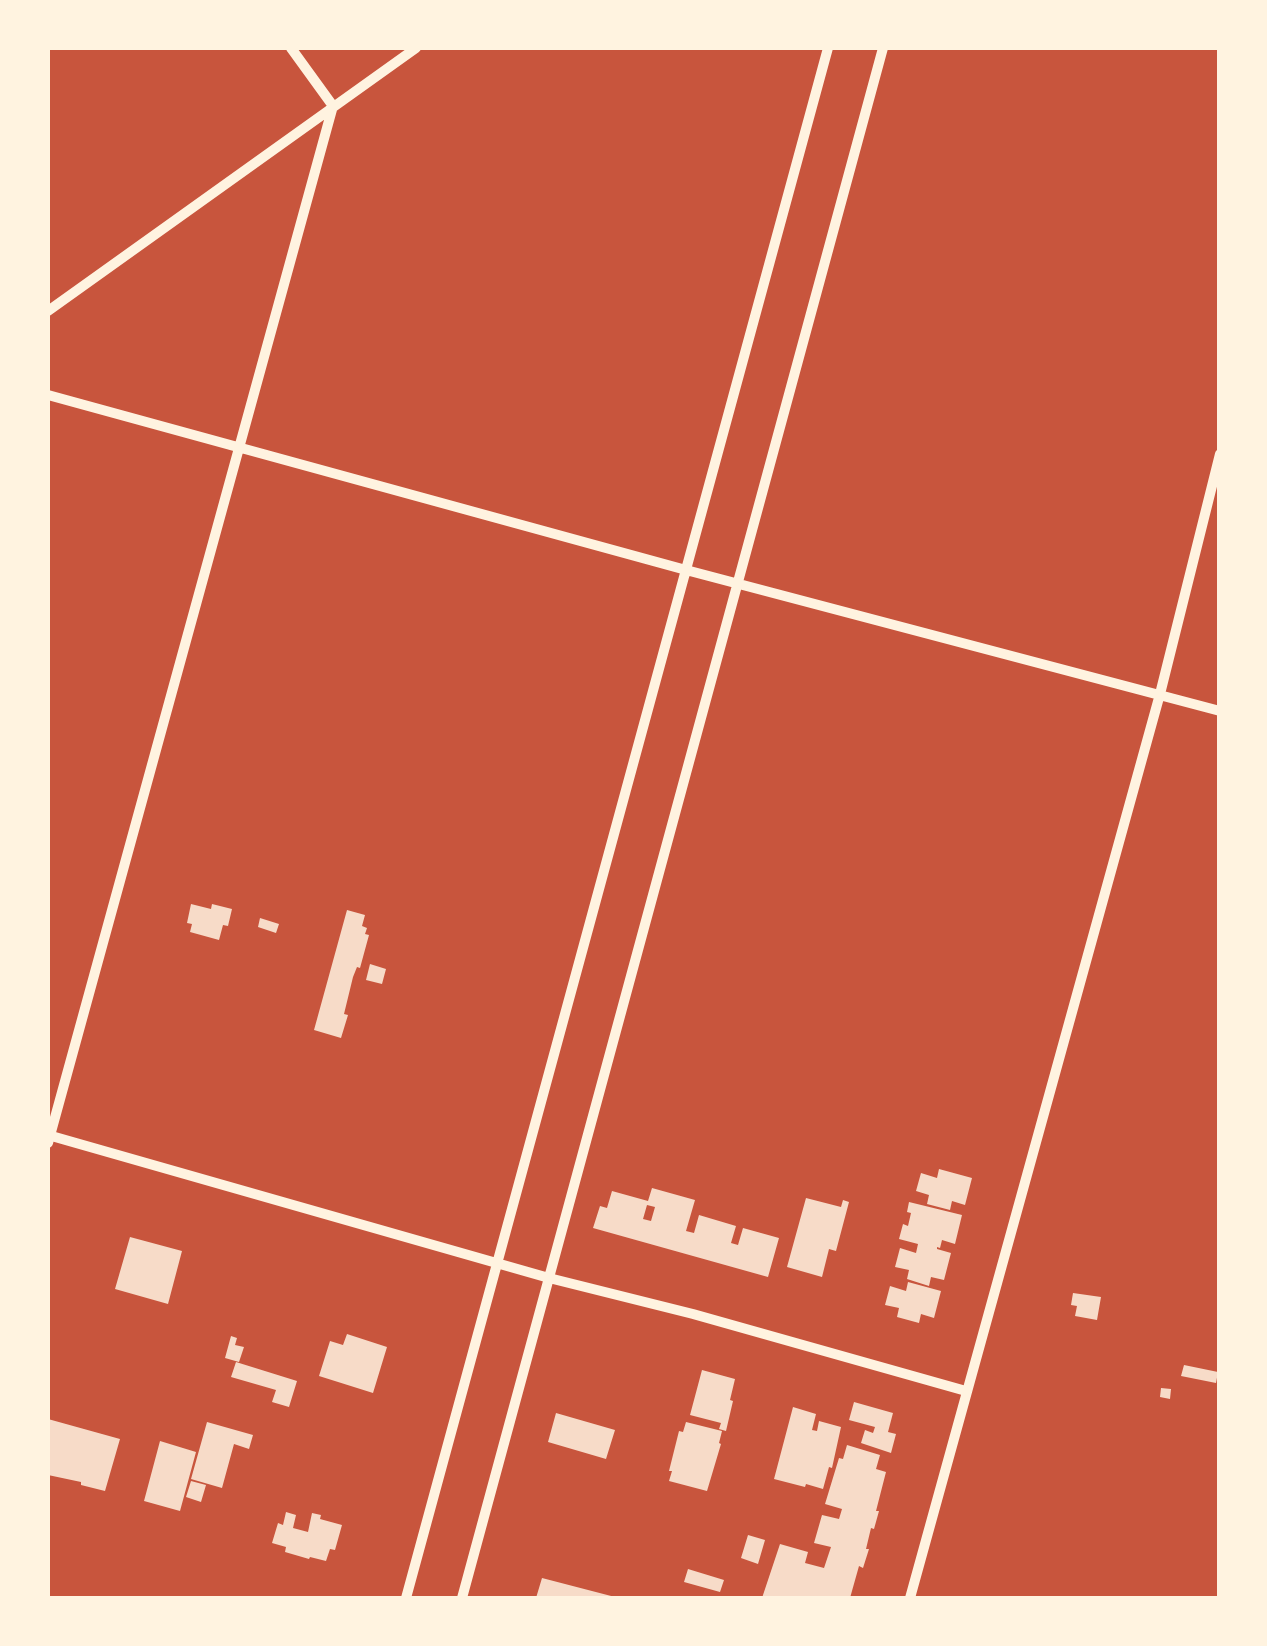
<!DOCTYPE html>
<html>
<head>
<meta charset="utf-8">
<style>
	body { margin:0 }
	#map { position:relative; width:1267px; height:1646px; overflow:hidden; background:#c8553d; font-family:"Fira Sans",sans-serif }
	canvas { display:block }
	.frame { position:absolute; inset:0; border:50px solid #fff3e0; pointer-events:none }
</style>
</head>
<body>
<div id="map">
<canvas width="1267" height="1646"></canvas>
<div class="frame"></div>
</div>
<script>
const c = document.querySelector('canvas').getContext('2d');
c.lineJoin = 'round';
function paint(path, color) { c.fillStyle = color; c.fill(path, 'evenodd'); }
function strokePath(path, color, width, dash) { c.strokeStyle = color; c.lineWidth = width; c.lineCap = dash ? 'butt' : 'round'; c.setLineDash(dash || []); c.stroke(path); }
paint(new Path2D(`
	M 191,904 L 211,909 L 212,904 L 232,909 L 228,926 L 223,925 L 219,940 L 190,932 L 192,924 L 187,923 Z
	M 347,910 L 365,915 L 362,926 L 367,928 L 365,934 L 369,935 L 360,968 L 357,967 L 353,977 L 344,1014 L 348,1015 L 341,1038 L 314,1030 Z
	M 260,918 L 279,924 L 276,933 L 258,927 Z
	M 370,964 L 386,969 L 382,984 L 366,980 Z
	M 939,1169 L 972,1178 L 965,1205 L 952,1201 L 950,1210 L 927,1204 L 929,1195 L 916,1191 L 921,1173 L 937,1178 Z
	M 652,1188 L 695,1200 L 686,1231 L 694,1233 L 699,1215 L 736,1226 L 731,1243 L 738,1245 L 743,1228 L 779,1238 L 768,1277 L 593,1228 L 600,1206 L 607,1208 L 612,1191 L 648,1201 ZM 647,1205 L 655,1207 L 651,1221 L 643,1219 Z
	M 806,1198 L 841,1207 L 843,1200 L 849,1202 L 836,1251 L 829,1249 L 822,1277 L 787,1267 Z
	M 909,1202 L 962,1215 L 955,1244 L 942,1240 L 940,1248 L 937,1247 L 937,1249 L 951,1253 L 944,1280 L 931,1277 L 929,1286 L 907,1279 L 909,1270 L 895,1267 L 900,1248 L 916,1253 L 918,1244 L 899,1239 L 903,1224 L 908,1226 L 911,1213 L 907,1212 Z
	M 130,1237 L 182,1251 L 168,1304 L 115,1289 Z
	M 908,1282 L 941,1291 L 934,1318 L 921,1314 L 919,1323 L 897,1317 L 899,1308 L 885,1305 L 890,1286 L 906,1291 Z
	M 1073,1293 L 1101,1297 L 1097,1320 L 1075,1316 L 1077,1306 L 1071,1305 Z
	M 347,1334 L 387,1347 L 373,1393 L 319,1376 L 330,1341 L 343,1345 Z
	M 231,1336 L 237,1338 L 235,1345 L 244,1347 L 239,1362 L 225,1358 Z
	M 236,1362 L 297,1381 L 289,1407 L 272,1402 L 276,1390 L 231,1377 Z
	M 1184,1365 L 1218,1372 L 1216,1383 L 1181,1376 Z
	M 702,1370 L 735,1379 L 730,1400 L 733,1401 L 726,1431 L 719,1429 L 721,1423 L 690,1415 Z
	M 1161,1388 L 1171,1389 L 1170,1399 L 1160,1397 Z
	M 854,1402 L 893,1413 L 888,1432 L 896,1434 L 891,1453 L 861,1443 L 865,1430 L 873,1433 L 875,1427 L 849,1420 Z
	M 793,1407 L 816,1414 L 812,1430 L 817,1431 L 819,1421 L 841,1427 L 832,1468 L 829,1467 L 823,1489 L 806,1484 L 805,1487 L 774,1479 Z
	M 556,1413 L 615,1430 L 606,1459 L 548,1442 Z
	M 48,1419 L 120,1439 L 105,1491 L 81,1485 L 81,1482 L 48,1475 Z
	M 207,1422 L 253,1435 L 249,1449 L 234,1444 L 222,1488 L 191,1479 Z
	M 686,1422 L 722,1431 L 719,1443 L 721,1444 L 707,1491 L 669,1481 L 672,1471 L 669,1471 L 679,1431 L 683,1432 Z
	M 160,1441 L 196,1452 L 180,1511 L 144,1501 Z
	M 847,1445 L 880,1455 L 876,1469 L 886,1472 L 876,1511 L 879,1511 L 874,1529 L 871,1528 L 866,1549 L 869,1549 L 863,1568 L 859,1566 L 850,1598 L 762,1598 L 780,1544 L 808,1552 L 805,1563 L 824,1568 L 831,1547 L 814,1543 L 822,1515 L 839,1519 L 842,1509 L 825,1504 L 839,1458 L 843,1459 Z
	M 191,1481 L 206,1485 L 201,1502 L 186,1497 Z
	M 286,1512 L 296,1515 L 293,1528 L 308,1532 L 312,1513 L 321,1515 L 320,1519 L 342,1525 L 335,1550 L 330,1549 L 326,1561 L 310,1557 L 309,1559 L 285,1552 L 286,1547 L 272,1543 L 278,1523 L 283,1525 Z
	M 748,1535 L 765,1540 L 758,1564 L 741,1558 Z
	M 688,1569 L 724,1580 L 720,1592 L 684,1582 Z
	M 542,1578 L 615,1597 L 615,1598 L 536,1598 Z`), '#f7dbc8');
strokePath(new Path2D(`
	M 291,48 L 333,106
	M 48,311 L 416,48
	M 48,395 L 686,570 L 1220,711
	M 48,1135 L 549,1278 L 693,1314 L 966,1391
	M 48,1143 L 333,106
	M 406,1598 L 828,48
	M 462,1598 L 883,48
	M 910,1598 L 1160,694 L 1220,454`), '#fff3e0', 10);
</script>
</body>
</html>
